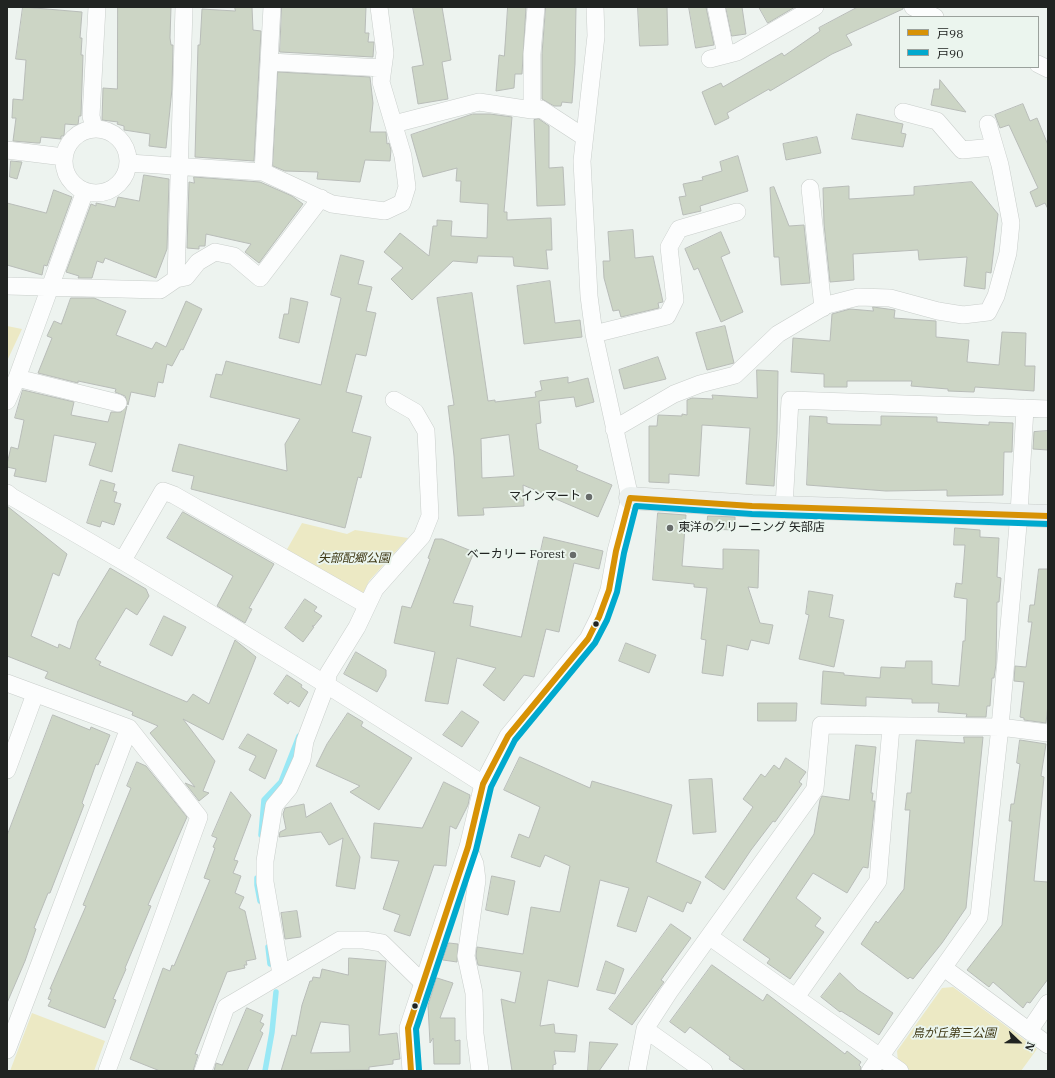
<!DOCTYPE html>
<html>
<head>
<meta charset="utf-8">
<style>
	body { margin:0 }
	#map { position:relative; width:1055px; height:1078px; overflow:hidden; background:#edf3ef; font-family:"IBM Plex Serif","Noto Sans JP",serif }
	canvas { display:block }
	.frame { position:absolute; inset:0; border:8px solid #212422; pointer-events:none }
	.legend { position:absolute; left:899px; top:16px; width:140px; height:52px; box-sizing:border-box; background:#ebf5ee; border:1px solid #9aa19c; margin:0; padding:5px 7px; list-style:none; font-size:12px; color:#212422 }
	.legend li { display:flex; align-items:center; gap:8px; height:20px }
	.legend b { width:20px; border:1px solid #9aa19c }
	.north { position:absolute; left:999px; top:1022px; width:40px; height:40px; -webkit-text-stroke:3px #ebf5ee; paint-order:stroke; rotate:112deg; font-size:11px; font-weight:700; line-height:16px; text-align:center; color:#212422 }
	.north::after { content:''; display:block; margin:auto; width:14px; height:18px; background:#212422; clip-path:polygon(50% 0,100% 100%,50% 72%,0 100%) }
</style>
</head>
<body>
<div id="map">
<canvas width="1055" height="1078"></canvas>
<div class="frame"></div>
<ul class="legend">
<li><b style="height:5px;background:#d79205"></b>戸98</li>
<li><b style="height:5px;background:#00a9ce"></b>戸90</li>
</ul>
<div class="north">N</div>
</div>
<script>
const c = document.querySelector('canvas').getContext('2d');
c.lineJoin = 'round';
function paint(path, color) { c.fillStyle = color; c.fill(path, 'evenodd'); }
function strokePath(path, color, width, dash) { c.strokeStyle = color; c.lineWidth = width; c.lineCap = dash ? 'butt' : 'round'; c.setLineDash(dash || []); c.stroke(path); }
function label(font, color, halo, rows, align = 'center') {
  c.font = font + ' "IBM Plex Serif","Noto Sans JP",serif'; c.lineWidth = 4; c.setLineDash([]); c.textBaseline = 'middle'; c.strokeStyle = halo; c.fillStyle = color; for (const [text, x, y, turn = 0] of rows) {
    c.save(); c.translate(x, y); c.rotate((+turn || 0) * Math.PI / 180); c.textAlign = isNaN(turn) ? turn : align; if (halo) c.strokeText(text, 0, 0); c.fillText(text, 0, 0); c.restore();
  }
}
paint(new Path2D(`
	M 7,326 L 22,329 L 7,361 Z
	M 302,523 L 347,534 L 355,530 L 408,538 L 369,581 L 363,593 L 286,551 Z
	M 953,987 L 1037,1049 L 1021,1071 L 911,1071 L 898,1061 L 897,1051 L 942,988 Z
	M 32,1013 L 105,1041 L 94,1071 L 10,1071 Z`), '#ece9c4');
strokePath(new Path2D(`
	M 261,835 L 264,800 L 281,782 L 299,736
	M 257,878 L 257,885 L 260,901
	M 268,947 L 270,964
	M 265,1071 L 272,1032 L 276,992`), '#99e8f5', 5.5);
const building = new Path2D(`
	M 23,7 L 82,12 L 80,38 L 82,38 L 81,55 L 83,55 L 81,116 L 79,116 L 78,125 L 65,124 L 64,136 L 61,136 L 61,139 L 41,137 L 40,143 L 37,143 L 13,141 L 16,118 L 12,118 L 13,99 L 23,100 L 26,60 L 16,59 Z
	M 118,7 L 171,7 L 170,38 L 171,45 L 173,45 L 172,89 L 166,148 L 149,146 L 150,134 L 124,130 L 124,126 L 117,124 L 118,122 L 102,120 L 103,88 L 117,89 Z
	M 235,7 L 252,7 L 253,30 L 261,31 L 254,161 L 195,157 L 198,45 L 200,45 L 202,9 L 235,11 Z
	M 282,7 L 366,7 L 365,33 L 369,33 L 368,42 L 374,42 L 373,57 L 280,52 Z
	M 413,7 L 442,7 L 451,60 L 442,62 L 448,99 L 418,104 L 412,67 L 423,65 Z
	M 508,7 L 526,7 L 522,74 L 515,74 L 514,88 L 496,91 L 499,55 L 504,56 Z
	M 546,7 L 576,7 L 575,64 L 572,103 L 562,102 L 561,106 L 554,106 L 542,99 L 542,54 Z
	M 638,7 L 667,7 L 668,45 L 640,46 Z
	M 689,7 L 706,7 L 714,45 L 696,48 Z
	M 726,7 L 742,7 L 746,34 L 732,36 Z
	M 759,7 L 795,7 L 768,23 Z
	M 858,7 L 903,7 L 903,9 L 846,35 L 852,45 L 832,54 L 770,91 L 769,89 L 727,113 L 729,118 L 715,125 L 702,92 L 721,83 L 723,87 L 782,53 L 784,56 L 820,31 L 819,28 Z
	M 278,72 L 370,77 L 373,103 L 370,132 L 386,132 L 387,144 L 389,143 L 391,150 L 390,161 L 365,160 L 360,182 L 317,179 L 318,172 L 285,171 L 273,166 Z
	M 940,80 L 966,112 L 931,105 L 934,89 L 939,89 Z
	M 1023,104 L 1030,121 L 1037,118 L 1048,145 L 1048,209 L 1045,203 L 1036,207 L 1030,192 L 1038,188 L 1009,125 L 1000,128 L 995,115 Z
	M 473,114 L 490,114 L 512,117 L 504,212 L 507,212 L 507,220 L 551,218 L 552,250 L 546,250 L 548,269 L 514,266 L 513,257 L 478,256 L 477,263 L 453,261 L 412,300 L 391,279 L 403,268 L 384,252 L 400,233 L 429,256 L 433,226 L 437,226 L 437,220 L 452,221 L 451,236 L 487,238 L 488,204 L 460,202 L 461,181 L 456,181 L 457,168 L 423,177 L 411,135 Z
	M 857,114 L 903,124 L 901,133 L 906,134 L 903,147 L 852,139 Z
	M 539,119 L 549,126 L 549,168 L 563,167 L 565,205 L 537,206 L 534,120 Z
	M 817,137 L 821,153 L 786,160 L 783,144 Z
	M 738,156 L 748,191 L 700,206 L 701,211 L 683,215 L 679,197 L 686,196 L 683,184 L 703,180 L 702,177 L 722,171 L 720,162 Z
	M 11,161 L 22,162 L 17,179 L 10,177 Z
	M 144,175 L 169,179 L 167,249 L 156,278 L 105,258 L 103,263 L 97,261 L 92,278 L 78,278 L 79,276 L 66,272 L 91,204 L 96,206 L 96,203 L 115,207 L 118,197 L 139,201 Z
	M 194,177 L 260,182 L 292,196 L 303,204 L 259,263 L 245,252 L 251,244 L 206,234 L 205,246 L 199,246 L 199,249 L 187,248 L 189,182 L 194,183 Z
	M 972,182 L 998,214 L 991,273 L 986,272 L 985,289 L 964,286 L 967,257 L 919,260 L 918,250 L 853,254 L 854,280 L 830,282 L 824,224 L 823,188 L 849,186 L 849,199 L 914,195 L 914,187 Z
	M 774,187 L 789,226 L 804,225 L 810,283 L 781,285 L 779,257 L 774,257 L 770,188 Z
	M 54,190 L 72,197 L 47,266 L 44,265 L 42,275 L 7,265 L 7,203 L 46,213 Z
	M 633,230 L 635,258 L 653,256 L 663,302 L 658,303 L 659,308 L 621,317 L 619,310 L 613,311 L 604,278 L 603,261 L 610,261 L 608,232 Z
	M 721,232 L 730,253 L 721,257 L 743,312 L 721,322 L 698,268 L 694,270 L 685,249 Z
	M 341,255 L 364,261 L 358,284 L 372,287 L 366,311 L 376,313 L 366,356 L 356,354 L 346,392 L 362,396 L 352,432 L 371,437 L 361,478 L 358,477 L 345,528 L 191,489 L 194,476 L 172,471 L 179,444 L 287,471 L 285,444 L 300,419 L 210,397 L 216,374 L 222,375 L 226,361 L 321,385 L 341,298 L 331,295 Z
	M 550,281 L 555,323 L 580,320 L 582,337 L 524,344 L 517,286 Z
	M 472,293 L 488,401 L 495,400 L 495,402 L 536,397 L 535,392 L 542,390 L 540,381 L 568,377 L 568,383 L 588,378 L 594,402 L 576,407 L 574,397 L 539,401 L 541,423 L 536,424 L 539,449 L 578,466 L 576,470 L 612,485 L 598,517 L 523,485 L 524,506 L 483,508 L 484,515 L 458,516 L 454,456 L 448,406 L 454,405 L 437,298 ZM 509,435 L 514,476 L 482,478 L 481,439 Z
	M 71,298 L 94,298 L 126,311 L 116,335 L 152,349 L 156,342 L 166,347 L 186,301 L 202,309 L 183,350 L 181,349 L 172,366 L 167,364 L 163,383 L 158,382 L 155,397 L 131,392 L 128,405 L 125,396 L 115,392 L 116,389 L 78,381 L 78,383 L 38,373 L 52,338 L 47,336 L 54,321 L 61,324 Z
	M 291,298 L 308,302 L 299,343 L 279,338 L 284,314 L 288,314 Z
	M 873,307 L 895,310 L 894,318 L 936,321 L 936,337 L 969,340 L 967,362 L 999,365 L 1002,332 L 1026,333 L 1025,366 L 1035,366 L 1034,391 L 975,387 L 974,392 L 948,391 L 948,389 L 911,386 L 912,381 L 847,381 L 847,387 L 824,387 L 824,374 L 791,372 L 793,338 L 830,341 L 832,314 L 850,309 L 873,311 Z
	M 725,326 L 734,363 L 707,370 L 696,333 Z
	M 658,357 L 666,379 L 624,389 L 619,370 Z
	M 757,370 L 778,371 L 777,434 L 774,486 L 746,484 L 750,428 L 702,425 L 699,476 L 669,474 L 669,483 L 649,482 L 649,426 L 657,426 L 658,415 L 682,416 L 682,414 L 687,415 L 687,400 L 692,398 L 713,399 L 712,395 L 757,398 Z
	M 23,390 L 74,402 L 71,415 L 108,422 L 111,412 L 121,412 L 127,406 L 112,472 L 89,465 L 96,443 L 54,435 L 46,482 L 14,476 L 16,469 L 7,467 L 7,464 L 11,447 L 18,449 L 24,420 L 15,418 Z
	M 810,416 L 827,417 L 827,423 L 831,424 L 881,425 L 881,416 L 937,417 L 937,422 L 989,425 L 989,422 L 1013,423 L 1012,452 L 1004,452 L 1003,495 L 947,496 L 947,490 L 886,491 L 807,485 Z
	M 1048,431 L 1048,450 L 1033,449 L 1034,432 Z
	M 101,480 L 115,484 L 113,491 L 117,492 L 114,502 L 121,504 L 114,525 L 102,521 L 100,527 L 87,523 Z
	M 7,506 L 67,554 L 59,576 L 53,573 L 31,636 L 58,648 L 59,644 L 70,649 L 78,621 L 110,568 L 146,589 L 149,596 L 137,615 L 126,608 L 95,659 L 101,662 L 99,665 L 187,702 L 193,694 L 209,704 L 235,640 L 256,657 L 223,740 L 183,719 L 215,761 L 203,791 L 209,793 L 199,801 L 185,783 L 195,787 L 150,733 L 158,726 L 132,715 L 133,712 L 45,678 L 48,672 L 7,656 Z
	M 183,512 L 274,564 L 249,608 L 252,609 L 245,623 L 217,606 L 233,576 L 167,538 Z
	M 658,513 L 686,515 L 682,566 L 723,569 L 723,549 L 759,550 L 758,588 L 748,587 L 760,623 L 773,625 L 769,644 L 751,640 L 748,650 L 727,645 L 723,676 L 702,673 L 706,640 L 701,639 L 707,588 L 694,587 L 694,584 L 653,580 Z
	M 708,516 L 735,517 L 735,530 L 707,529 Z
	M 955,528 L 980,530 L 980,537 L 999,538 L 997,577 L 1001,578 L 999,602 L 997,602 L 996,664 L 994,678 L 992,678 L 990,706 L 987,706 L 986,717 L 966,717 L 967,714 L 938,712 L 939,703 L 912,703 L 912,699 L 866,697 L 866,706 L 821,704 L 823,671 L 844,673 L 844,675 L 880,678 L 881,667 L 905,668 L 906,661 L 932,661 L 932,684 L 959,686 L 963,641 L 965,641 L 967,599 L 954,597 L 956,583 L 962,584 L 965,545 L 954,545 Z
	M 544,537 L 603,551 L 599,569 L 574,563 L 559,632 L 546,629 L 534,677 L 524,675 L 504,701 L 483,685 L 496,668 L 457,658 L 448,704 L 425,701 L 435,652 L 394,643 L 402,606 L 411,608 L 430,559 L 428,558 L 435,539 L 442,539 L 474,552 L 453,603 L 473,606 L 470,626 L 521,637 Z
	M 1039,569 L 1048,569 L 1048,704 L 1046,723 L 1024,720 L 1024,718 L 1020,717 L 1024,682 L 1014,681 L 1015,666 L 1026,667 L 1032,622 L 1028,622 L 1030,605 L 1034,605 Z
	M 809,591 L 833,595 L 829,617 L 844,620 L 834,667 L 799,659 L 809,615 L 806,614 Z
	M 305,599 L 317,607 L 314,611 L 322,616 L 314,626 L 312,626 L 314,627 L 303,642 L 285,628 Z
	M 164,616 L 186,627 L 172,656 L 150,645 Z
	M 626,643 L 656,655 L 649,673 L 619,661 Z
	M 356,652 L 386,670 L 386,676 L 377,692 L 344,674 Z
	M 287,675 L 302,685 L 301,687 L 308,692 L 299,707 L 290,701 L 288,704 L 274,694 Z
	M 758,703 L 797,703 L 796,721 L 758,721 Z
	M 462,711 L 479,722 L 462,747 L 443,735 Z
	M 348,713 L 363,722 L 361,726 L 412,758 L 379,810 L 350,792 L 360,786 L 316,766 L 327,744 Z
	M 53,715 L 90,730 L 91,727 L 110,735 L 98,765 L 96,764 L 82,803 L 84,805 L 50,893 L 48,893 L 34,928 L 36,929 L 25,961 L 7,1003 L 7,836 Z
	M 248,734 L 277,750 L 265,779 L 249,770 L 256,756 L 239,748 Z
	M 964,737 L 983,737 L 966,908 L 942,943 L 913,979 L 910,977 L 908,979 L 861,944 L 876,921 L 878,923 L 904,889 L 910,810 L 905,810 L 907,793 L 911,793 L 916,740 L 964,743 Z
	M 1020,740 L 1046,744 L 1041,776 L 1044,777 L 1034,881 L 1048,882 L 1048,979 L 1030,1003 L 1027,1002 L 1023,1008 L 993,982 L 989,987 L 967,970 L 1002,925 L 1012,821 L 1009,821 L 1011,804 L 1014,804 L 1020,764 L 1017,763 Z
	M 856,745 L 876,747 L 871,793 L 873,793 L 872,801 L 875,801 L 868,868 L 863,867 L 847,893 L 813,873 L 796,898 L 821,918 L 815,926 L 824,932 L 790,979 L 767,963 L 770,959 L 743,940 L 814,834 L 820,800 L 822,796 L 849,800 Z
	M 520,757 L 590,788 L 592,781 L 672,805 L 656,862 L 701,882 L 691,904 L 687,902 L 683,912 L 648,896 L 636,932 L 617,926 L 629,888 L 600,880 L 578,987 L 548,980 L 540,1026 L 554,1024 L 555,1033 L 577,1035 L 575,1052 L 554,1051 L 556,1064 L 553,1065 L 553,1071 L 512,1071 L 501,999 L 515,1003 L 521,972 L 478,965 L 476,956 L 477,947 L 523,954 L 531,907 L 560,912 L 570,866 L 545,855 L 540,867 L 511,857 L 519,834 L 529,838 L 540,807 L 504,790 Z
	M 786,758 L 806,772 L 799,782 L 802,784 L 775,822 L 773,821 L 751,850 L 724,890 L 705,877 L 753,807 L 743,799 L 761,774 L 765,777 L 774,765 L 779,769 Z
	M 137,762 L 146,766 L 187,817 L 148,905 L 151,906 L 125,968 L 126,969 L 113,999 L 116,1000 L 105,1028 L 48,1006 L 51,1000 L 48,999 L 52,989 L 50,989 L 86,906 L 83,905 L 131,788 L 127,786 Z
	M 712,779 L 716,832 L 693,834 L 689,780 Z
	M 444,782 L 470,795 L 468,805 L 456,829 L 450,826 L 446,866 L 434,865 L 410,936 L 394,931 L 400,915 L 383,909 L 399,861 L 371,858 L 374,823 L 422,828 Z
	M 231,792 L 251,815 L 234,860 L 238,861 L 233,873 L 241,876 L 235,893 L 244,897 L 239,908 L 245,911 L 256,959 L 246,961 L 247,965 L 244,965 L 245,968 L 227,972 L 195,1054 L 198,1055 L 193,1071 L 160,1071 L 130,1059 L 163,968 L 170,971 L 172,965 L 174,966 L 210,880 L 204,878 L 215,848 L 213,847 L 217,838 L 212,836 Z
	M 331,803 L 360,857 L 355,889 L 336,886 L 343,838 L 329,845 L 321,832 L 279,837 L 280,832 L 286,829 L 283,814 L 285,808 L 304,804 L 306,817 Z
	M 492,876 L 515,881 L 508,915 L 486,910 Z
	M 297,911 L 301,937 L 285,939 L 281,913 Z
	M 671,924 L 691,938 L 661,980 L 664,982 L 632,1025 L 609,1009 Z
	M 449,943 L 458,944 L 457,962 L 443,960 Z
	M 349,958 L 386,961 L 379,1035 L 397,1033 L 400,1059 L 393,1060 L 393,1064 L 369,1067 L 369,1070 L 281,1071 L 292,1035 L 296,1036 L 302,1005 L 310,981 L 312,981 L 313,977 L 320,978 L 322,969 L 348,975 ZM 321,1022 L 349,1025 L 350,1052 L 311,1053 Z
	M 606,961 L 624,969 L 615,994 L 597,990 Z
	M 712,965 L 763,1001 L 767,994 L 845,1054 L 847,1051 L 861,1062 L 859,1065 L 861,1067 L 860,1071 L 746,1071 L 729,1059 L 730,1057 L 690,1027 L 685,1033 L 670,1022 Z
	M 840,973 L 858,990 L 893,1013 L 879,1035 L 841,1011 L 840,1012 L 821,997 Z
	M 437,978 L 453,983 L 440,1018 L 455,1018 L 455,1041 L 460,1040 L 460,1064 L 434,1064 L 433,1038 L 430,1043 L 428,1006 Z
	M 247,1008 L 263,1015 L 260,1022 L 264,1024 L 260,1031 L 263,1033 L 247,1071 L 214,1071 L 216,1063 L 222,1065 Z
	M 590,1042 L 618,1044 L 599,1071 L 588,1071 Z`);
paint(building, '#ccd5c5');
strokePath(building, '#b8bcb8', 1);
const street = new Path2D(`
	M 716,7 L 726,55
	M 913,7 L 935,17
	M 710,59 L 737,52 L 815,7
	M 270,62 L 383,68
	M 1038,64 L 1048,69
	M 532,110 L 532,54 L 536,7
	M 903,112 L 937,121 L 962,150 L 994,147
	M 394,124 L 479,102 L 532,110 L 541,109 L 584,137
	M 94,128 L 91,116 L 97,7
	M64 161a32 32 0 1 1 64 0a32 32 0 1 1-64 0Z
	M 7,150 L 64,157
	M 129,163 L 263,172 L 332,204 L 354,207 L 385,211 L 402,203 L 407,187 L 403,156 L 381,82 L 385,53 L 379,7
	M 263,172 L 272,7
	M 810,188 L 823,308
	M 176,279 L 184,7
	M 7,286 L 160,290 L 176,279 L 186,277 L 198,262 L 215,252 L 234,256 L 260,278 L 321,198
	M 594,334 L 667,316 L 675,300 L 669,247 L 679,229 L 737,212
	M 17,378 L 118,403
	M 7,401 L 17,378 L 85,191
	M 614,429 L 674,394 L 700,384 L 735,375 L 778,334 L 827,305 L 858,297 L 890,298 L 938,311 L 963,315 L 988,312 L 996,296 L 1008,253 L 1011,223 L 1000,165 L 988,124
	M 7,493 L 12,497 C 172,588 328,684 483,784
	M 784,507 L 790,400 L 1048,409
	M 123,560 L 163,491 L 174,495 L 367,605
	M 7,683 L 129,728 L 199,817 L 107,1071
	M 7,770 L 35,694
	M 468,847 L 475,864 L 477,880 L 466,956 L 474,993 L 475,1034 L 480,1071
	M 710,937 L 900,1071
	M 944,968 L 1048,1045
	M 281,974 L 265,882 L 265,861 L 274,806 L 289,788 L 302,759 L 305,741 L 327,683 L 328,674 L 357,627 L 375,589 L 422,536 L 430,516 L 426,431 L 415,412 L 394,400
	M 796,997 L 878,881 L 891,727
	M 1029,1031 L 1048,1003
	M 7,1050 L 129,728
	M 203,1071 L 226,1007 L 340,940 L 364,940 L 382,943 L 422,982
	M 411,1071 L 408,1028 L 468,847 L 483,784 L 508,736 L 588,639 L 599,617 L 609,590 L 616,551 L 630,498 L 594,334 L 589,296 L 582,161 L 596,36 L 595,7
	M 637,1071 L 645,1029
	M 704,1071 L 645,1029 L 669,992 L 815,789 L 821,725 L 1000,727 L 1048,733
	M 870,1071 L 979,917 L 1000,727 L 1019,514 L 1025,408`);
const secondary = new Path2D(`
	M 630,498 L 752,506 L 1048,516`);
strokePath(street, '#c9cecb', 18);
strokePath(secondary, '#c9cecb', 23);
strokePath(street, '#fcfdfd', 17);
strokePath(secondary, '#ecf1f0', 22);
strokePath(new Path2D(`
	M 411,1071 L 408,1028 L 468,847 L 483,784 L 508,736 L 588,639 L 599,617 L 609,590 L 616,551 L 630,498 L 752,506 L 1048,516`), '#d79205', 6);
strokePath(new Path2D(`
	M 419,1070 L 416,1029 L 476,850 L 491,787 L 515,740 L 595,643 L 607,620 L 617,592 L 624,553 L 636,506 L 752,514 L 1048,524`), '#00a9ce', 6);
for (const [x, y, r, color] of [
	[589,497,4,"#686c6a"],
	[670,528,4,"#686c6a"],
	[573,555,4,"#686c6a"],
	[596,624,3.5,"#212422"],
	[415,1006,3.5,"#212422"]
]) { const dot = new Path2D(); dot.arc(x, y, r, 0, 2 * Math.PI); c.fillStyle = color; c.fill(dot); strokePath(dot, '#ebf5ee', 1.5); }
label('12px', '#212422', '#ebf5ee', [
	["マインマート",581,497],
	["東洋のクリーニング 矢部店",678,528,"left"],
	["ベーカリー Forest",565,555]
], 'right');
label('italic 12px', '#3d3612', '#ebf5ee', [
	["矢部配郷公園",354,559],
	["鳥が丘第三公園",954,1034]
]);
</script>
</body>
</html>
